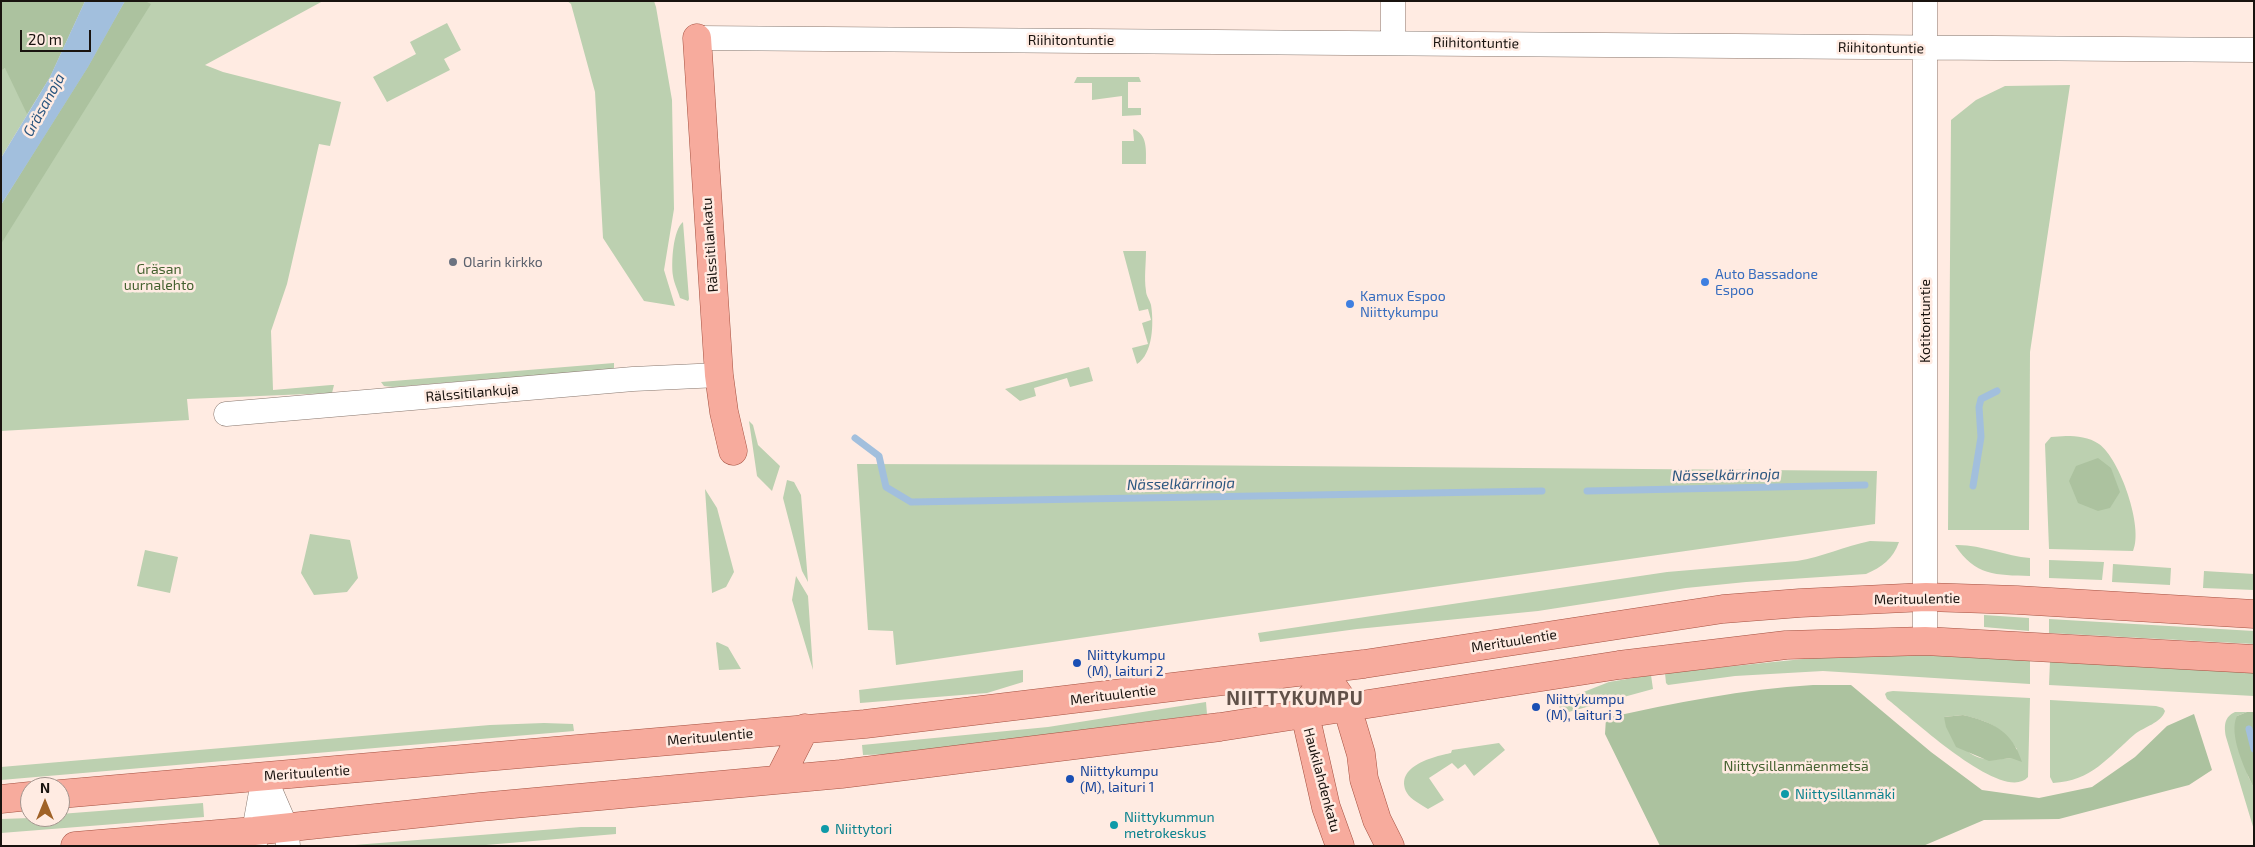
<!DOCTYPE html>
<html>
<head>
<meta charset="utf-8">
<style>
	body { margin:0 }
	#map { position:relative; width:2255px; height:847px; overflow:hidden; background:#ffebe2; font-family:"Exo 2",sans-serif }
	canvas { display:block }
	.frame { position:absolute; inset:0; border:2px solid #19130f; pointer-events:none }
	.north { position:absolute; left:20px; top:777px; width:50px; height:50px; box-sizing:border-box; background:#ffebe2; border:1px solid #a3958e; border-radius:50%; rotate:0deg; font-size:14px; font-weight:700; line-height:20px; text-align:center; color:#19130f }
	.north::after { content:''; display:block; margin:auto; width:18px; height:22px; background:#a06227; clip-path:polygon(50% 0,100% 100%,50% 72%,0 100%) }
	.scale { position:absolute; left:20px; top:30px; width:71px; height:22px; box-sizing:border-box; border:2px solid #19130f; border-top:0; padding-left:6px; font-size:15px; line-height:18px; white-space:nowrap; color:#19130f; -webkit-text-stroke:4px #ffebe2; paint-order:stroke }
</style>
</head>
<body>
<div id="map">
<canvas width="2255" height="847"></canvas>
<div class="frame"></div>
<div class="north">N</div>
<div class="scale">20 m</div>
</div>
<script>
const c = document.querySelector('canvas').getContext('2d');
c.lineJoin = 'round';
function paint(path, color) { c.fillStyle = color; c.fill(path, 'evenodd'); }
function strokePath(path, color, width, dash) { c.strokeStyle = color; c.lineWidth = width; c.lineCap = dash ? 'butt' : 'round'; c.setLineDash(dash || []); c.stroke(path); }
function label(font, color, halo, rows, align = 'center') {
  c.font = font + ' "Exo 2",sans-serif'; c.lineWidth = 5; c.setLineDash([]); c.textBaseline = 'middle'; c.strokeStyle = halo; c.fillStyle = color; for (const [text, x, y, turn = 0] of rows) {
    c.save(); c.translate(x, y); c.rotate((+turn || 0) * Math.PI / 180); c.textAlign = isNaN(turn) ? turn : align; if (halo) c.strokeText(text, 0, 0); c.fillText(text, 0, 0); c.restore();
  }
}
paint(new Path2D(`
	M 85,1 L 50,77 L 1,158 L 1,71 Z
	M 125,1 L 323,1 L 205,65 L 223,72 L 341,102 L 330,146 L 319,144 L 287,284 L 271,331 L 273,390 L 331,385 L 334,385 L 332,393 L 187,399 L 189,420 L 1,431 L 1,205 Z
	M 567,1 L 654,1 L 656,7 L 672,100 L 674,209 L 664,270 L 675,306 L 644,301 L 603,238 L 595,92 L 571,4 Z
	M 447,23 L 461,50 L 444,59 L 450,70 L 387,102 L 373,77 L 416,54 L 410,42 Z
	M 1077,77 L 1139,77 L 1141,82 L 1128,82 L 1128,108 L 1141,108 L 1141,115 L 1122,116 L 1122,96 L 1092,100 L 1092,83 L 1074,83 Z
	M 2070,85 L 2030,352 L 2029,530 L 1948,530 L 1951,120 L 1976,100 L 2005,86 Z
	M 1133,129 C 1148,134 1146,151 1146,164 L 1122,164 L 1122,141 L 1134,141 Z
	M 683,222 L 689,299 L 688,301 L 680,298 C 678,291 674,283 673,276 C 671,263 673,230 683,222 Z
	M 1123,251 L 1146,251 C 1146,264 1144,278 1146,291 C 1146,296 1150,300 1151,305 C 1154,323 1153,354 1137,364 L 1132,348 L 1148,344 L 1142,323 L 1151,320 L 1148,309 L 1139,311 Z
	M 614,363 L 614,369 L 393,387 L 384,386 L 381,382 Z
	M 1089,367 L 1093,381 L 1070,387 L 1067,378 L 1034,388 L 1036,396 L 1020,401 L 1005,389 Z
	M 749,421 L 753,425 L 758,445 L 780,466 L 772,491 L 757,476 Z
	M 2066,436 C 2077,436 2089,437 2099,444 C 2120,459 2144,528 2133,551 L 2049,549 L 2045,444 L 2051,437 Z
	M 857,464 L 1173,465 L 1877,471 L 1875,524 L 1209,619 L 896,665 L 893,631 L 868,630 Z
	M 787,480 L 794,482 L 801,495 L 808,582 L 802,571 L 783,498 Z
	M 705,489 L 717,508 L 734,572 L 726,587 L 712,593 Z
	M 310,534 L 350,540 L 358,578 L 347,592 L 314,595 L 301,573 Z
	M 1870,541 L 1899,542 C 1893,559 1882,567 1866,574 L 1746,582 L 1686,588 L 1538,611 L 1357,629 L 1260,642 L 1258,633 L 1667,572 L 1797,561 C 1822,557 1845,546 1870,541 Z
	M 1955,545 C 1980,544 2005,556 2030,558 L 2030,576 C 1996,575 1975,576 1955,545 Z
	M 145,550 L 178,557 L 170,593 L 137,586 Z
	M 2049,560 L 2104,562 L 2102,580 L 2049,578 Z
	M 2113,564 L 2171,568 L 2170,585 L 2112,582 Z
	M 2204,571 L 2254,574 L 2254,590 L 2203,588 Z
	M 796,576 L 808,596 L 813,670 L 792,600 Z
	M 1984,615 L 2029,618 L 2029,631 L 1984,627 Z
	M 2049,619 L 2254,631 L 2254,644 L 2049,633 Z
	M 717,642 L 728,647 L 741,669 L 719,670 L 716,643 Z
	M 1919,654 L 2030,660 L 2030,684 L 1823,671 L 1735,676 L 1668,685 L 1666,683 L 1665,673 L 1813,658 Z
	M 2050,661 L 2254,672 L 2254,696 L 2049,685 Z
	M 1023,670 L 1023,682 L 987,693 L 860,703 L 859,690 Z
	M 1651,675 L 1653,689 L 1561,714 L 1558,702 L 1609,682 Z
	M 1893,691 L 2030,698 L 2028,777 C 2003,805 1910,716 1887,699 L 1885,694 L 1887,692 ZM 1963,715 C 1990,722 2000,726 2017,749 L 2011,758 C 1968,764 1965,751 1944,717 Z
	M 2050,700 L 2156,706 L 2163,708 L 2165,711 C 2161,723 2144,727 2135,734 C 2108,757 2092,781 2053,783 L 2050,777 Z
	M 1206,702 L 1207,714 L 895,754 L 863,755 L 862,745 L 1048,727 Z
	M 2235,712 L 2247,712 L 2237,716 L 2248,776 L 2254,788 L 2254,830 L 2226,737 C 2224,726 2224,717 2235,712 Z
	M 544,723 L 573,724 L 574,731 L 1,780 L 1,767 L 490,725 Z
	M 1499,743 L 1505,750 L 1474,776 L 1465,764 L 1458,769 L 1452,763 L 1429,778 L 1444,800 L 1428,809 C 1422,805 1410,799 1407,793 C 1393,766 1436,756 1451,753 L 1452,750 Z
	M 203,803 L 204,817 L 1,833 L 1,819 L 60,817 L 60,814 Z
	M 581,827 L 616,827 L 616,834 L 474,846 L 342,846 Z`), '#bcd0b0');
paint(new Path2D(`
	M 1,1 L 85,1 L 50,77 L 27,114 L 5,68 L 1,71 Z
	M 125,1 L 145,1 L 151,4 L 1,244 L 1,205 L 88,67 Z
	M 2098,458 L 2111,468 L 2120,492 L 2110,508 L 2098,511 L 2078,503 L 2069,481 L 2076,466 Z
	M 1813,685 L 1851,685 L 1931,752 L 1982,790 L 2039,798 L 2092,787 L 2135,757 L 2167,726 L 2194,714 L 2212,770 L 2189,785 L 2059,819 L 1984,820 L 1923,846 L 1660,846 L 1605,734 L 1606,718 C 1675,703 1743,689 1813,685 Z
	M 2247,712 L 2254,712 L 2254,788 C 2245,770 2228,734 2237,716 Z
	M 1963,715 C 1993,722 2012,731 2022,762 L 2011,758 L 1989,761 L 1956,747 L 1946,727 L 1944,717 Z`), '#acc29f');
paint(new Path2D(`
	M 85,1 L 125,1 L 88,67 L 1,205 L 1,158 L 50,77 Z`), '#a2bfdd');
strokePath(new Path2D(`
	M 855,438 L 879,456 L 886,487 L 911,502 L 1542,491
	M 1973,486 L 1981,437 L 1979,407 L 1981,399 L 1997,391
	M 1587,491 L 1865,485
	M 2249,729 L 2254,749`), '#a2bfdd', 7);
const minor = new Path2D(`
	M 1393,1 L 1393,42
	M 697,38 L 2254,50
	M 226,414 L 633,379 L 719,375
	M 1925,641 L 1925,1
	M 264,776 L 286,827 L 288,846
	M 255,846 L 254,831 L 264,776`);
const major = new Path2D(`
	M 697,38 L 719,375 L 724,412 L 733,451
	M 1321,669 L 1347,707 L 1361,754 L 1364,779 L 1377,820 L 1390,846
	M 1311,697 L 1305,714 L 1326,807 L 1340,846
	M 779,779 L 805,728
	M 60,794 L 865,724 L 1364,664 L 1723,609 L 1800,603 L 1926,597 L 2017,600 L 2254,614
	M 1,799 L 30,796
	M 75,846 L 254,831 L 480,807 L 841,774 L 1220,727 L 1619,665 L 1786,645 L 1925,641 L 2254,659`);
strokePath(minor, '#88776e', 25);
strokePath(major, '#a55141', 29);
strokePath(minor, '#fff', 24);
strokePath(major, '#f7ab9d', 28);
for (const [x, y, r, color] of [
	[453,262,5,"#6b7280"],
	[1705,282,5,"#3f7fe0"],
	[1350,304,5,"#3f7fe0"],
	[1077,663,5,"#1a4fb4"],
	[1536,707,5,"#1a4fb4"],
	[1070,779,5,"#1a4fb4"],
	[1785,794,5,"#0f9aa8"],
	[1114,825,5,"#0f9aa8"],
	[825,829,5,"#0f9aa8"]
]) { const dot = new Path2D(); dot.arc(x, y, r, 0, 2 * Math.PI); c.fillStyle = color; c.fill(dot); strokePath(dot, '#ffebe2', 2); }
label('14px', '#19130f', '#ffebe2', [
	["Riihitontuntie",1071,40],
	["Riihitontuntie",1476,43,1],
	["Riihitontuntie",1881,48,1],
	["Rälssitilankatu",710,245,-94],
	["Kotitontuntie",1925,321,-90],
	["Rälssitilankuja",472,393,-5],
	["Merituulentie",1917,599,-1],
	["Merituulentie",1514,641,-9],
	["Merituulentie",1113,695,-7],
	["Merituulentie",710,737,-5],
	["Merituulentie",307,773,-4],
	["Haukilahdenkatu",1322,780,75]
]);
label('14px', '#5b616d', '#ffebe2', [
	["Olarin kirkko",463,262]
], 'left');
label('14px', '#44612f', '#ffebe2', [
	["Gräsan",159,269],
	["uurnalehto",159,285],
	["Niittysillanmäenmetsä",1796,766]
]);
label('14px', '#366cbe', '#ffebe2', [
	["Auto Bassadone",1715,274],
	["Espoo",1715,290],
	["Kamux Espoo",1360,296],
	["Niittykumpu",1360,312]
], 'left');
label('14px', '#164399', '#ffebe2', [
	["Niittykumpu",1087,655],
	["(M), laituri 2",1087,671],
	["Niittykumpu",1546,699],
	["(M), laituri 3",1546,715],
	["Niittykumpu",1080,771],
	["(M), laituri 1",1080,787]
], 'left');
label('14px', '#0d838f', '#ffebe2', [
	["Niittysillanmäki",1795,794],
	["Niittykummun",1124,817],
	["metrokeskus",1124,833],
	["Niittytori",835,829]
], 'left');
label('italic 15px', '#2b567f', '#ffebe2', [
	["Gräsanoja",44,105,-61],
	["Nässelkärrinoja",1726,475,-1],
	["Nässelkärrinoja",1181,484,-1]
]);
c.letterSpacing = '1px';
label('bold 19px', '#615149', '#ffebe2', [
	["NIITTYKUMPU",1295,699]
]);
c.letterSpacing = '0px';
</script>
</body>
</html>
